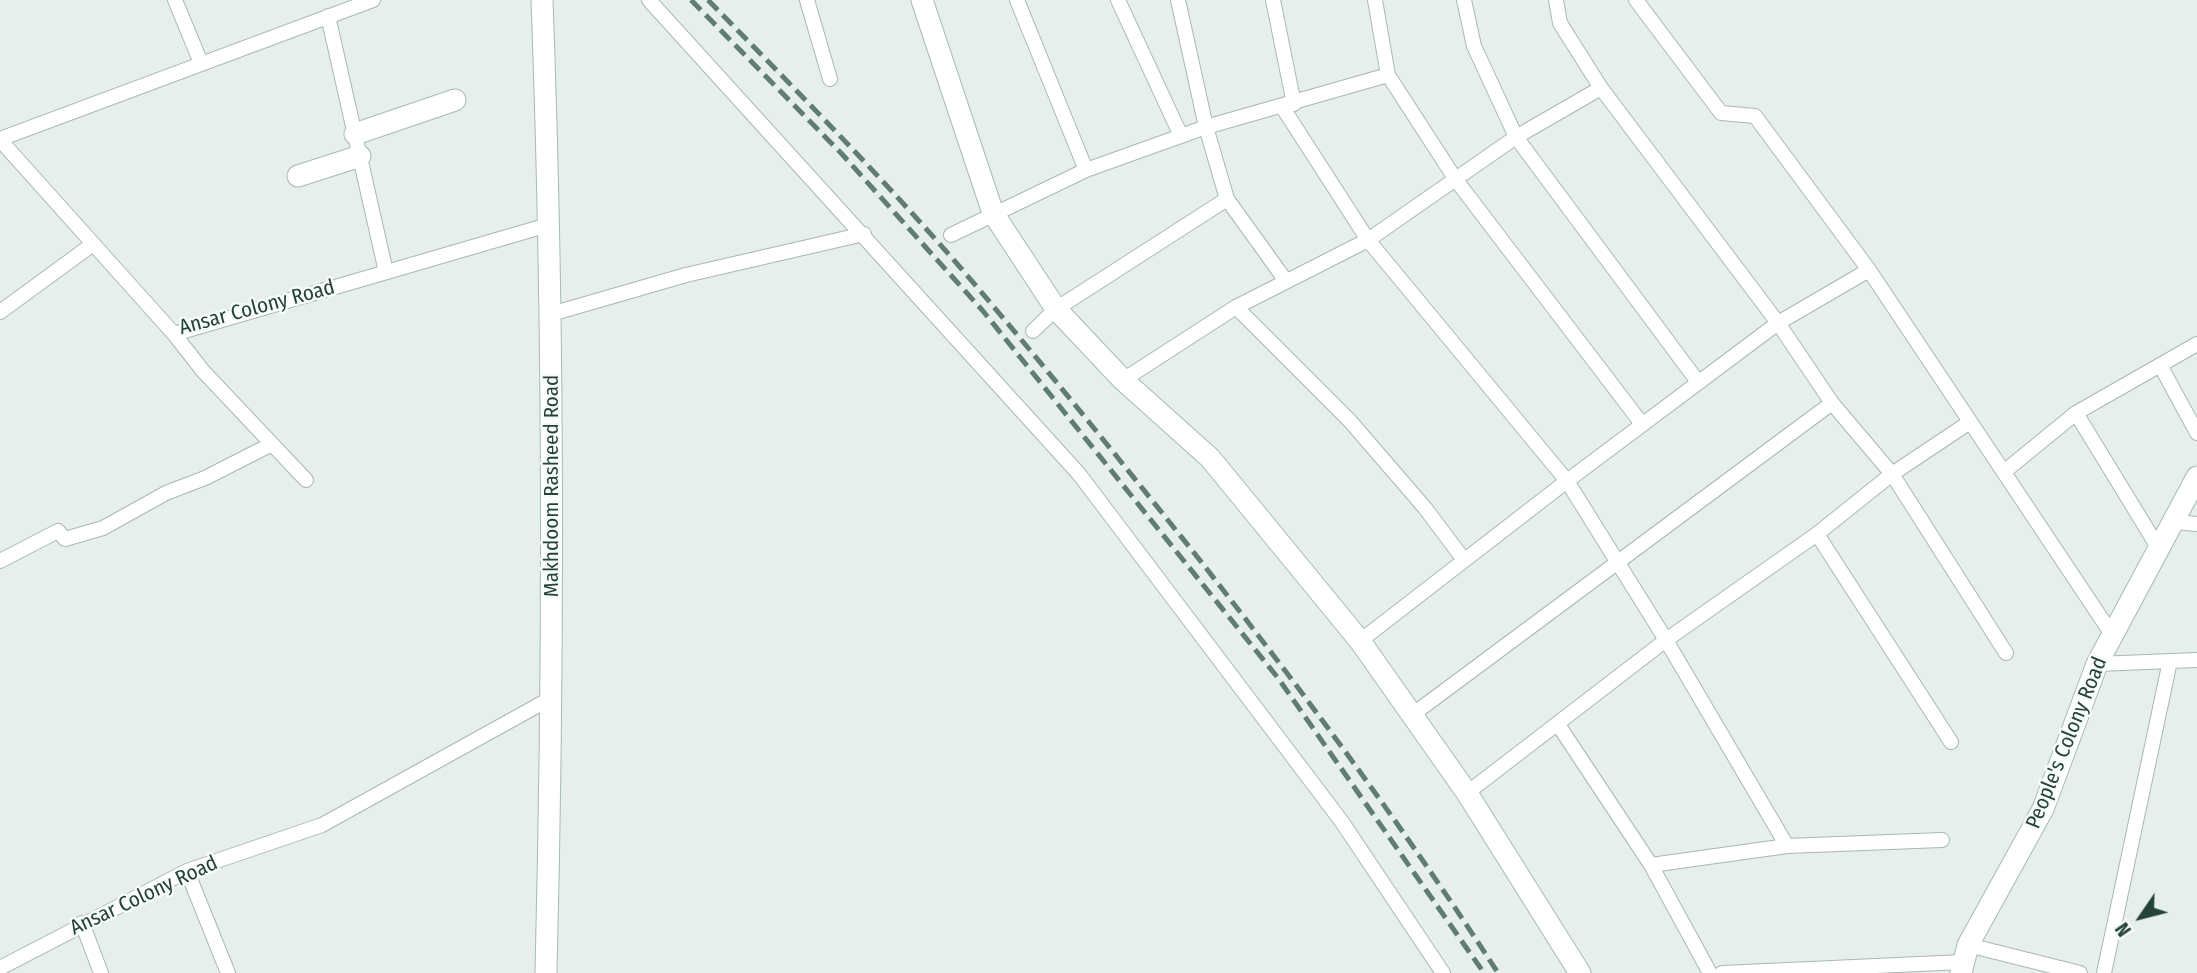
<!DOCTYPE html>
<html>
<head>
<meta charset="utf-8">
<style>
	body { margin:0 }
	#map { position:relative; width:2197px; height:973px; overflow:hidden; background:#e6efeb; font-family:"Fira Sans Condensed",sans-serif }
	canvas { display:block }
	.north { position:absolute; left:2106px; top:882px; width:70px; height:70px; -webkit-text-stroke:5px #f7fbf9; paint-order:stroke; rotate:235deg; font-size:19px; font-weight:700; line-height:28px; text-align:center; color:#24423a }
	.north::after { content:''; display:block; margin:auto; width:24px; height:32px; background:#24423a; clip-path:polygon(50% 0,100% 100%,50% 72%,0 100%) }
</style>
</head>
<body>
<div id="map">
<canvas width="2197" height="973"></canvas>
<div class="north">N</div>
</div>
<script>
const c = document.querySelector('canvas').getContext('2d');
c.lineJoin = 'round';
function strokePath(path, color, width, dash) { c.strokeStyle = color; c.lineWidth = width; c.lineCap = dash ? 'butt' : 'round'; c.setLineDash(dash || []); c.stroke(path); }
function label(font, color, halo, rows, align = 'center') {
  c.font = font + ' "Fira Sans Condensed",sans-serif'; c.lineWidth = 5; c.setLineDash([]); c.textBaseline = 'middle'; c.strokeStyle = halo; c.fillStyle = color; for (const [text, x, y, turn = 0] of rows) {
    c.save(); c.translate(x, y); c.rotate((+turn || 0) * Math.PI / 180); c.textAlign = isNaN(turn) ? turn : align; if (halo) c.strokeText(text, 0, 0); c.fillText(text, 0, 0); c.restore();
  }
}
const street = new Path2D(`
	M 175,0 L 201,63
	M 649,0 L 1079,474 L 1342,822 L 1443,973
	M 807,0 L 830,79
	M 1017,0 L 1086,170
	M 1118,0 L 1181,136
	M 1178,0 L 1206,127 L 1227,199 L 1286,281
	M 1273,0 L 1294,104
	M 1375,0 L 1388,75 L 1456,180 L 1642,424
	M 1464,0 L 1474,46 L 1516,137 L 1698,382
	M 1556,0 L 1560,23 L 1601,88 L 1778,323 L 1832,403 L 1892,474 L 2006,653
	M 1636,0 L 1721,113 L 1755,116 L 1869,270 L 2113,636
	M 328,16 L 386,272
	M 1283,108 L 1368,240 L 1567,481 L 1666,640 L 1787,846
	M 0,139 L 373,0
	M 1,141 L 174,334 L 548,225
	M 951,235 L 1086,170 L 1206,127 L 1388,75
	M 1236,307 L 1350,421 L 1425,508 L 1464,560
	M 0,312 L 93,244
	M 551,314 L 686,275 L 864,234
	M 1033,331 L 1056,309 L 1227,199
	M 174,334 L 203,371 L 306,480
	M 2160,365 L 2197,433
	M 1123,380 L 1236,307 L 1368,240 L 1516,137 L 1601,88
	M 2076,413 L 2159,549
	M 2005,471 L 2076,413 L 2197,344
	M 2175,522 L 2197,524
	M 1817,534 L 1951,742
	M 0,561 L 58,531 L 65,539 L 103,528 L 166,493 L 205,478 L 272,444
	M 1360,641 L 1567,481 L 1778,323 L 1869,270
	M 2097,664 L 2197,660
	M 1412,715 L 1832,403
	M 1559,726 L 1651,865 L 1710,973
	M 1467,793 L 1666,640 L 1817,534 L 1892,474 L 1970,422
	M 1651,865 L 1787,846 L 1942,840
	M 187,871 L 228,973
	M 82,923 L 101,973
	M 1968,945 L 2080,973
	M 0,968 L 187,871 L 322,825 L 553,697
	M 1722,973 L 1963,962
	M 2104,973 L 2170,661`);
const secondary = new Path2D(`
	M 542,0 C 554,324 554,648 546,973
	M 922,0 L 993,213 L 1056,309 L 1123,380 L 1210,458 L 1360,641 L 1467,793 L 1580,973
	M 355,134 L 455,100
	M 298,176 L 360,156
	M 1961,973 L 1968,945 L 2043,809 L 2097,664 L 2197,477`);
strokePath(street, '#a8b8b2', 16);
strokePath(secondary, '#a4bbb3', 23);
strokePath(street, '#fff', 14);
strokePath(secondary, '#fff', 21);
strokePath(new Path2D(`
	M 691,0 L 841,153 L 983,311 L 1278,678 L 1484,973
	M 708,0 C 793,87 879,174 959,266 C 1039,359 1115,454 1191,549 C 1299,686 1403,826 1498,973`), '#5f7d75', 5, [14, 7]);
label('21px', '#24423a', '#f7fbf9', [
	["Ansar Colony Road",257,308,-15],
	["Makhdoom Rasheed Road",552,486,-90],
	["People's Colony Road",2067,743,-68],
	["Ansar Colony Road",144,896,-25]
]);
</script>
</body>
</html>
